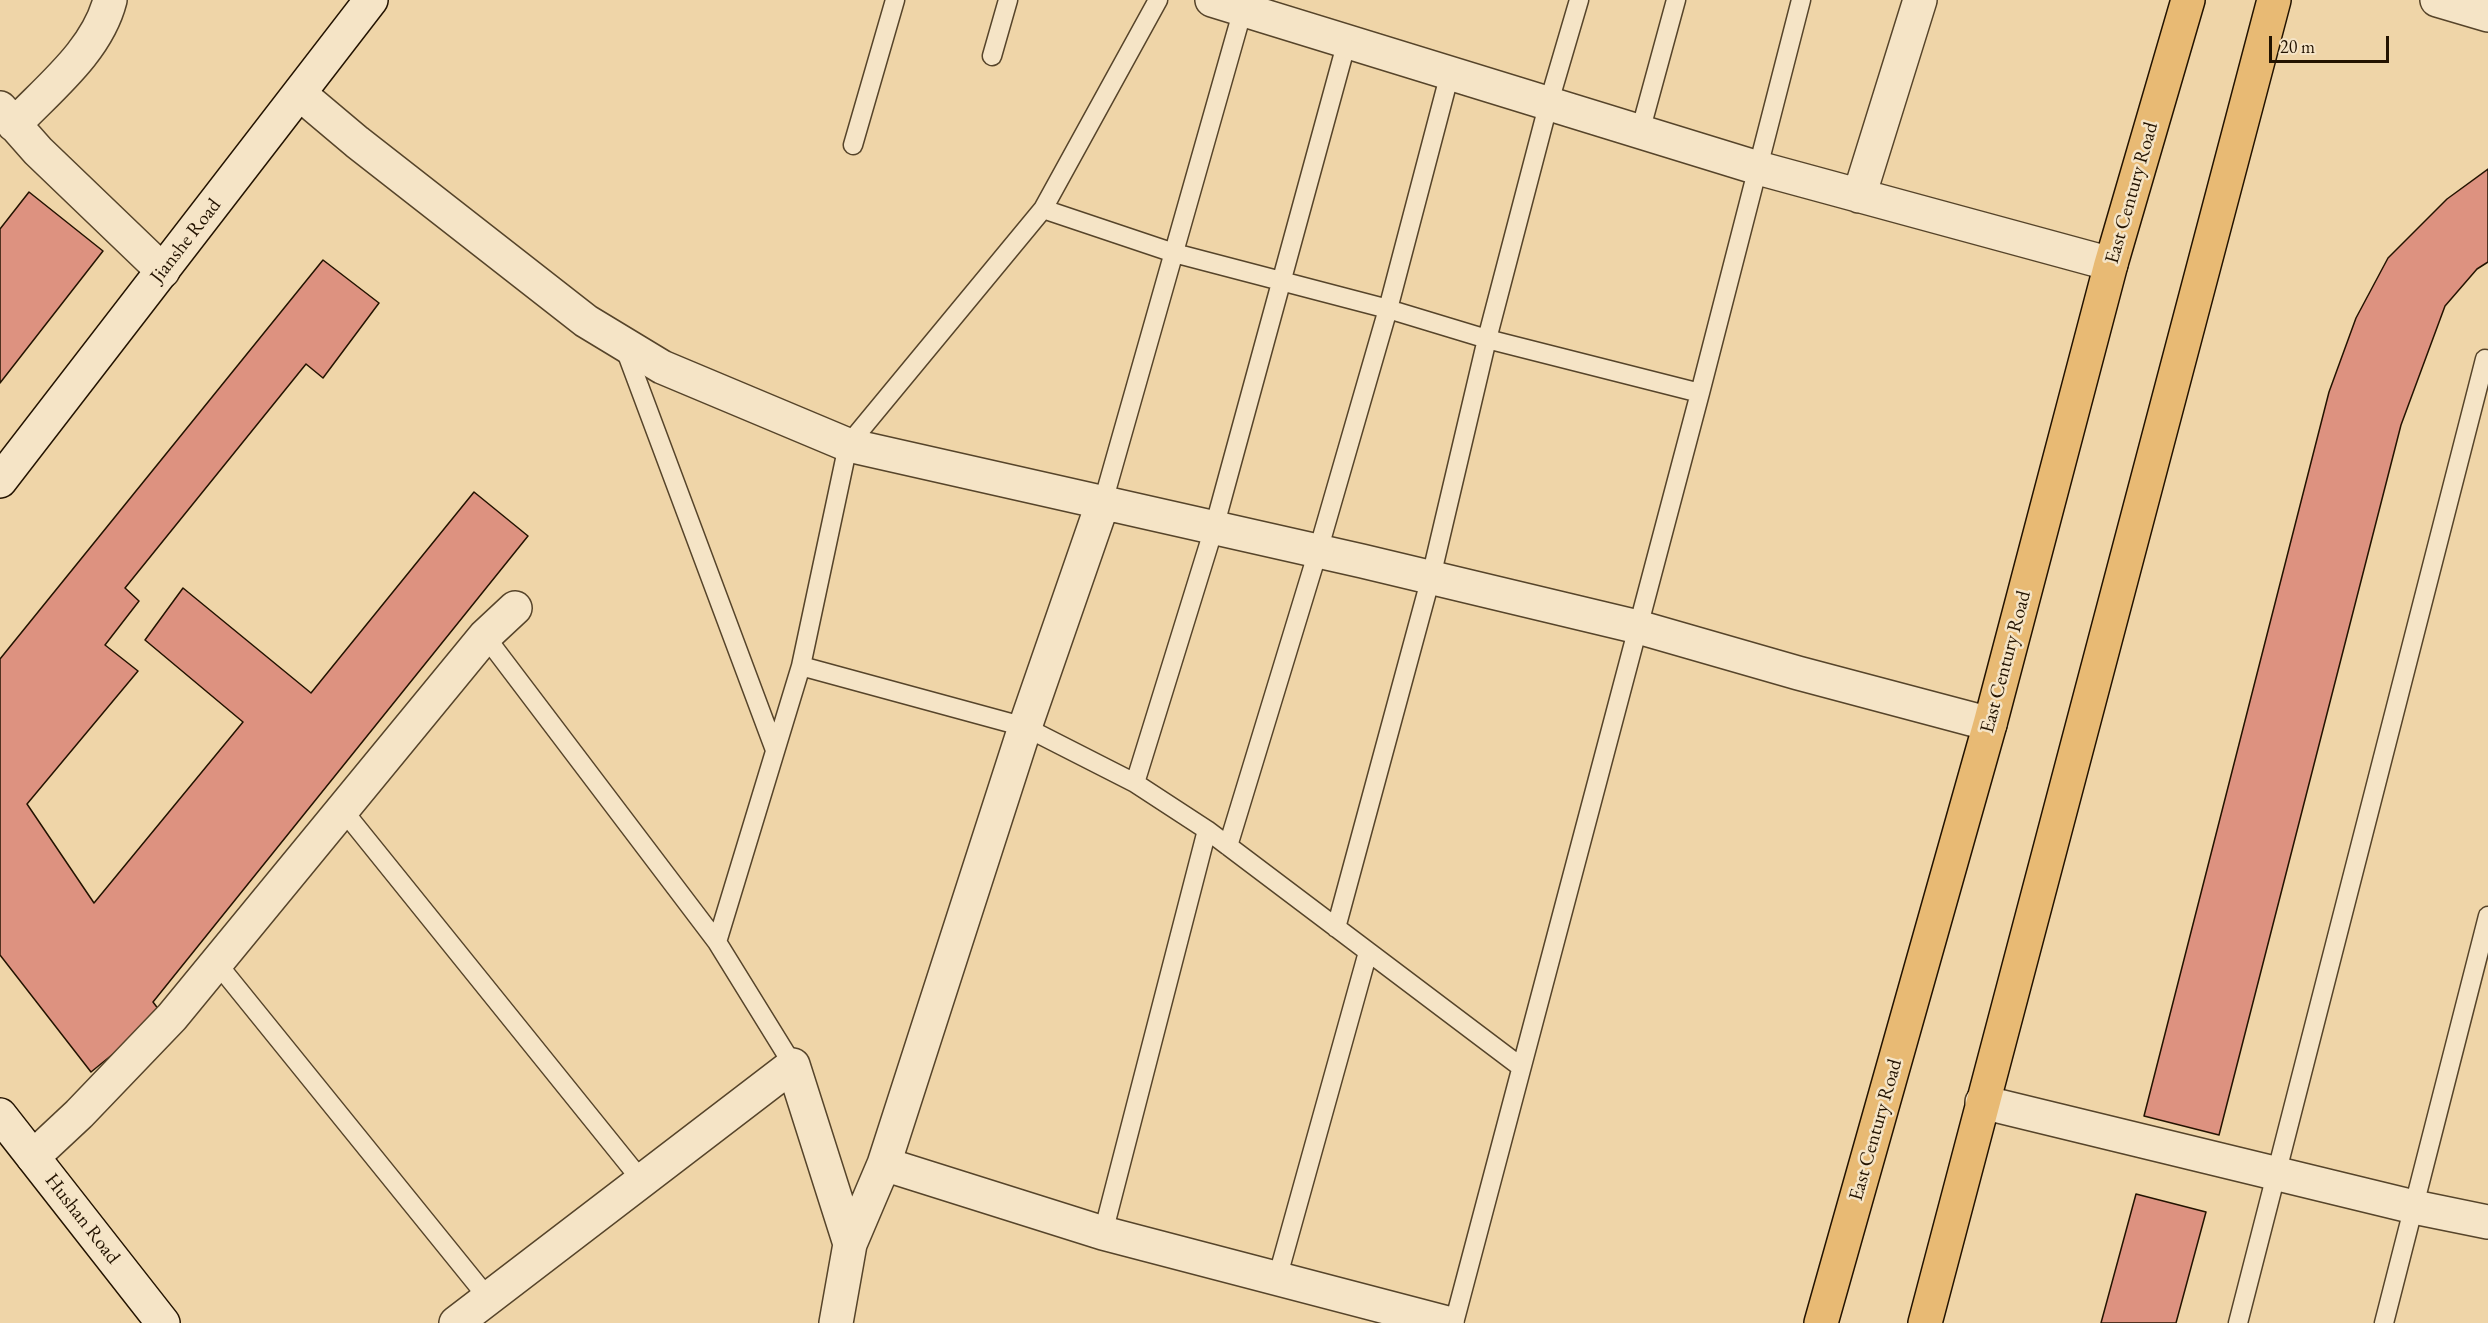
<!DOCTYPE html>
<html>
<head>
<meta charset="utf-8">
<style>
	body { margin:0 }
	#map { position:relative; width:2488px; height:1323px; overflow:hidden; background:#efd5a8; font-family:"EB Garamond",serif }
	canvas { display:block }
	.scale { position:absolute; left:2269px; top:36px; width:120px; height:27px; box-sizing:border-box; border:3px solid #231300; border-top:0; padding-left:8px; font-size:18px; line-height:21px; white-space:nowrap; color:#231300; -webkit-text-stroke:4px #f5e4c6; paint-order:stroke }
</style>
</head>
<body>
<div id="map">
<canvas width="2488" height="1323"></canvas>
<div class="scale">20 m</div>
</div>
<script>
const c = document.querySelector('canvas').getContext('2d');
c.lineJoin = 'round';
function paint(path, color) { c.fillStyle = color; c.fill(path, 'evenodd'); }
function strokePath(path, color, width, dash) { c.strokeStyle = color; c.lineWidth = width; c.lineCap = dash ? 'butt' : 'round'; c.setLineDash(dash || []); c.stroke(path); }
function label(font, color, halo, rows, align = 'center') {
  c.font = font + ' "EB Garamond",serif'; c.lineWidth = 5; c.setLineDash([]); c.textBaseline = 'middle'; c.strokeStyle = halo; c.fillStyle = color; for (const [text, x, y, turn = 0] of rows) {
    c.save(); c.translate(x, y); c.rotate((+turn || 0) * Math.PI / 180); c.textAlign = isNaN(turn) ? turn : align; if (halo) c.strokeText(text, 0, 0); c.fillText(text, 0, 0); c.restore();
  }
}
const building = new Path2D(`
	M 2488,169 L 2488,262 L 2477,269 L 2445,306 L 2401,425 L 2219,1135 L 2144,1116 L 2329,392 L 2356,318 L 2388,258 L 2447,199 Z
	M 29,192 L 103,251 L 0,383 L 0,229 Z
	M 323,260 L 379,303 L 323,378 L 306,364 L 125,588 L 139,601 L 105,645 L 138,671 L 27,804 L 94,903 L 243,722 L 145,640 L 183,588 L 311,693 L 474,492 L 528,536 L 153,1002 L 162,1014 L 91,1072 L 0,955 L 0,659 Z
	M 2136,1194 L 2206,1212 L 2176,1323 L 2101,1323 Z`);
paint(building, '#dd9280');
strokePath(building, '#231300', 1.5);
const lane = new Path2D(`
	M 992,56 L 1008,0
	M 1640,132 L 1676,0
	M 853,145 L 895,0
	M 1043,209 L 1174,253 L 1388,309 L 1487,339 L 1700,393
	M 624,346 L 775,750
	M 1103,502 L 1245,2
	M 485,636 L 717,942 L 793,1065
	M 801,666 L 1025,727 L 1135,783 L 1207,830 L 1521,1067
	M 1135,783 L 1214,528 L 1347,41
	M 342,809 L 642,1181
	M 1228,846 L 1318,551 L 1388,309 L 1450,73
	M 1336,928 L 1431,577 L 1487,339 L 1549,102 L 1579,0
	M 717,942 L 801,666 L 848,445 L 1043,209 L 1158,0
	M 216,962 L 488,1298
	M 1103,1233 L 1207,830
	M 1277,1279 L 1368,952
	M 1454,1323 L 1700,393 L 1801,0
	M 2238,1323 L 2485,359
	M 2384,1323 L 2488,916`);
const street = new Path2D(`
	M 1212,0 L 1758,168 L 2111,264
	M 2437,0 L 2488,15
	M 300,94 L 357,142 L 586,321 L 662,367 L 848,445 L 1362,561 L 1638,627 L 1798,673 L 1990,724
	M 0,108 L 38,151 L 163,271
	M 14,125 C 49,88 97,51 110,0
	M 1859,196 L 1920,0
	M 1982,1102 L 2414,1207 L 2488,1222
	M 33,1157 L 79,1114 L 172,1017 L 485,636 L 515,608
	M 884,1164 L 1103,1233 L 1447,1323
	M 456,1323 L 793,1065 L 850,1244
	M 836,1323 L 850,1244 L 884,1164 L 1025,727 L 1103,502`);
const secondary = new Path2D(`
	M 0,481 L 371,0
	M 0,1115 L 163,1323`);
const primary = new Path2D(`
	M 1821,1323 L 1990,724 L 2111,264 L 2188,0
	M 1925,1323 L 2274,0`);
strokePath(lane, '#56442a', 21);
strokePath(street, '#56442a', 36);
strokePath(secondary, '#231300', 36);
strokePath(primary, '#231300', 36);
strokePath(lane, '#f5e4c6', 18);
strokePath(street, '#f5e4c6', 33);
strokePath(secondary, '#f5e4c6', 33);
strokePath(primary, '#e8ba74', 33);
label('20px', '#231300', '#f5e4c6', [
	["East Century Road",2132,193,-74],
	["Jianshe Road",186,241,-52],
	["East Century Road",2006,662,-75],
	["East Century Road",1876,1130,-74],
	["Hushan Road",82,1219,52]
]);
</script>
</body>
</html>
